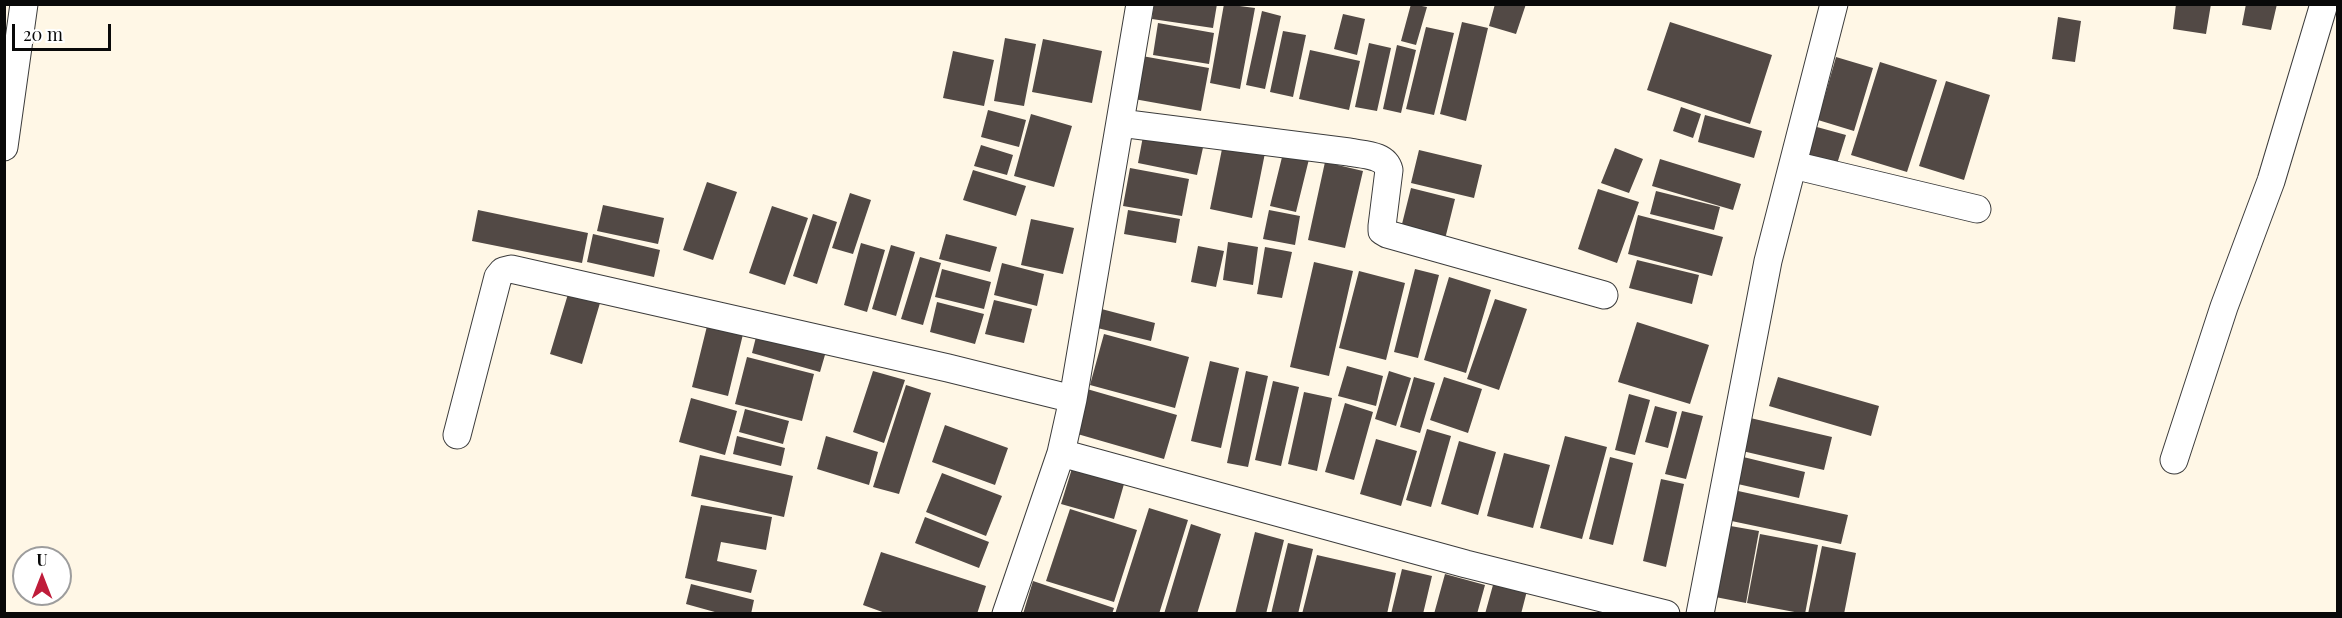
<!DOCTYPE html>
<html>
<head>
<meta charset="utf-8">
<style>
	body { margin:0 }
	#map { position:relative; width:2342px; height:618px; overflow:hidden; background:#fff7e6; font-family:"Playfair Display",serif }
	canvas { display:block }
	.frame { position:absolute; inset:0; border:6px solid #090909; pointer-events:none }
	.north { position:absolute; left:12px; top:546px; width:60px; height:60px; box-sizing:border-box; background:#fff; border:2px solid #9d9d9d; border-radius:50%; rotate:0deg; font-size:16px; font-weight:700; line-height:24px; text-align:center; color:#090909 }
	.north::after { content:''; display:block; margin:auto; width:21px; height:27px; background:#bf1c3a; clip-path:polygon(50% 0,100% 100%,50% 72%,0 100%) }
	.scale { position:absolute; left:12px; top:24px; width:99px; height:27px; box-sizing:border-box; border:3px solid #090909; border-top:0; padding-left:8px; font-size:18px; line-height:21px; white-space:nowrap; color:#090909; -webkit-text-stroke:4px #fff; paint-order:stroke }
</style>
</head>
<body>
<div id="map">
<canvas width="2342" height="618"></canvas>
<div class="frame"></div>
<div class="north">U</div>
<div class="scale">20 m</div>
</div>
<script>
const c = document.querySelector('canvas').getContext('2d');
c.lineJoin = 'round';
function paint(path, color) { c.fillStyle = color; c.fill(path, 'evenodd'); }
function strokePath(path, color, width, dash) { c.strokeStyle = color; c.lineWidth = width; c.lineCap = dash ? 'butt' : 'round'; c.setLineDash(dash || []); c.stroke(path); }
paint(new Path2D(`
	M 1154,4 L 1217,4 L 1213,28 L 1152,19 Z
	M 1224,4 L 1255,8 L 1240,89 L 1210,83 Z
	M 1411,4 L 1427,7 L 1416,45 L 1401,41 Z
	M 1495,4 L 1526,4 L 1516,34 L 1489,26 Z
	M 2176,4 L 2211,4 L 2206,34 L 2173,29 Z
	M 2246,4 L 2277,4 L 2271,30 L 2242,25 Z
	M 1262,11 L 1281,16 L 1265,89 L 1246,85 Z
	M 1343,14 L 1365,19 L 1357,55 L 1334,49 Z
	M 2058,17 L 2081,21 L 2075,62 L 2052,59 Z
	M 1462,22 L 1488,28 L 1466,121 L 1440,114 Z
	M 1670,22 L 1772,55 L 1750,124 L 1647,90 Z
	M 1158,23 L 1214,33 L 1209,64 L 1153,55 Z
	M 1426,27 L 1454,33 L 1434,115 L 1406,109 Z
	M 1283,31 L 1306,35 L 1293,97 L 1270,92 Z
	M 1005,38 L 1036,44 L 1024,106 L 994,101 Z
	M 1043,39 L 1102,51 L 1092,103 L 1032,92 Z
	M 1369,43 L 1391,48 L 1377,111 L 1355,107 Z
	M 1397,45 L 1416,50 L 1401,113 L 1383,109 Z
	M 1310,50 L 1360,61 L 1349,110 L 1299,99 Z
	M 953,51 L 994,60 L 984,106 L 943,98 Z
	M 1142,56 L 1209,68 L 1201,111 L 1134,99 Z
	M 1836,57 L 1873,68 L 1854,131 L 1818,120 Z
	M 1880,62 L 1937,80 L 1907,172 L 1851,155 Z
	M 1946,81 L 1990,95 L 1964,180 L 1919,166 Z
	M 1681,107 L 1701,114 L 1693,138 L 1673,131 Z
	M 988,110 L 1026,120 L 1019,147 L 981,137 Z
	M 1031,114 L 1072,126 L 1054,187 L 1014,176 Z
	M 1705,115 L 1762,131 L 1754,158 L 1698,142 Z
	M 1806,124 L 1846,135 L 1837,164 L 1798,152 Z
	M 1144,131 L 1204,143 L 1197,175 L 1138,163 Z
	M 1224,139 L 1266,148 L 1252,218 L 1210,209 Z
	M 981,145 L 1013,155 L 1007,175 L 974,166 Z
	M 1615,148 L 1643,159 L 1629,193 L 1601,183 Z
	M 1284,149 L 1310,155 L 1296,212 L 1270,206 Z
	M 1419,150 L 1482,165 L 1474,198 L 1411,183 Z
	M 1660,159 L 1741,184 L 1733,210 L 1652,186 Z
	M 1325,162 L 1363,171 L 1345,248 L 1308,240 Z
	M 1130,168 L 1189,179 L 1182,216 L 1123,206 Z
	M 973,170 L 1026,186 L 1016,216 L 963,200 Z
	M 707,182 L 737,192 L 713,260 L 683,250 Z
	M 1411,188 L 1455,199 L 1445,239 L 1401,228 Z
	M 1598,189 L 1639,202 L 1617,263 L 1578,249 Z
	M 1656,191 L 1720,207 L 1714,230 L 1650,214 Z
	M 850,193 L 871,200 L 853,254 L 832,248 Z
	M 603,205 L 664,218 L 658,244 L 597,231 Z
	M 772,206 L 808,218 L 785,285 L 749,273 Z
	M 478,210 L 588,233 L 582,263 L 472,241 Z
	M 1128,210 L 1180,219 L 1176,243 L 1124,234 Z
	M 1269,210 L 1300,216 L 1295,245 L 1263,239 Z
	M 813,214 L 837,222 L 817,284 L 793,276 Z
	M 1638,215 L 1723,237 L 1712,276 L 1628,254 Z
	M 1031,219 L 1074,228 L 1063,274 L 1021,265 Z
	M 593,234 L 660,250 L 654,277 L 587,262 Z
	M 946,234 L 997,247 L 990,272 L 939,259 Z
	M 1228,242 L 1258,247 L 1253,285 L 1223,280 Z
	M 861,243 L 885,250 L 867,312 L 844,305 Z
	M 891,245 L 915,252 L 896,316 L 872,309 Z
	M 1198,246 L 1224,251 L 1216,287 L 1191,282 Z
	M 1265,247 L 1292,252 L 1282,298 L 1257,294 Z
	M 920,257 L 941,263 L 923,325 L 901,319 Z
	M 1637,260 L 1699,275 L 1692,304 L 1629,288 Z
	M 1314,262 L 1353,271 L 1329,376 L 1290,367 Z
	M 1002,263 L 1044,274 L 1037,306 L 994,295 Z
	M 942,269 L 991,282 L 984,309 L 935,297 Z
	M 1415,269 L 1439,275 L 1418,358 L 1394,352 Z
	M 1359,271 L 1405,283 L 1386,360 L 1339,348 Z
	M 1449,277 L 1491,290 L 1466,373 L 1424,360 Z
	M 568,294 L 600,303 L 582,364 L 550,354 Z
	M 1495,299 L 1527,309 L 1499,390 L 1467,379 Z
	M 994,300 L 1032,309 L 1024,343 L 985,334 Z
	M 937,302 L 984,314 L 975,344 L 930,332 Z
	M 1090,306 L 1155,323 L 1151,341 L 1085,325 Z
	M 709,318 L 745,326 L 728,396 L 692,387 Z
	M 1637,322 L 1709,345 L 1690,404 L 1618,382 Z
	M 758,329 L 827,348 L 820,372 L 752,353 Z
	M 1104,334 L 1189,357 L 1175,408 L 1090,385 Z
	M 747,357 L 814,374 L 802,421 L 735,404 Z
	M 1210,361 L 1239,368 L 1221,448 L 1191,441 Z
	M 1347,366 L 1383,376 L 1376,406 L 1338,396 Z
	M 873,371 L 905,380 L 884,443 L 853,432 Z
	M 1246,371 L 1268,376 L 1248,467 L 1227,463 Z
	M 1389,371 L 1411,378 L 1396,426 L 1375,419 Z
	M 1414,377 L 1435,383 L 1420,433 L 1400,427 Z
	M 1444,377 L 1482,389 L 1468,433 L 1430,420 Z
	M 1778,377 L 1879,406 L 1871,436 L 1769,406 Z
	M 1273,381 L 1299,387 L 1281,466 L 1255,460 Z
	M 906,385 L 931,393 L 899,494 L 873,487 Z
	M 1087,389 L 1177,415 L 1164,459 L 1074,433 Z
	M 1304,392 L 1332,398 L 1317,471 L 1288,464 Z
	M 1629,394 L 1650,400 L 1635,455 L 1615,450 Z
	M 691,398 L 737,411 L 725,455 L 679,442 Z
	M 1345,403 L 1373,412 L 1354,480 L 1325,472 Z
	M 1655,406 L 1677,412 L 1668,448 L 1645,442 Z
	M 745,409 L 789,421 L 783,444 L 739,432 Z
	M 1682,411 L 1703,416 L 1686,479 L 1665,474 Z
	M 1746,417 L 1832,437 L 1824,470 L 1738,450 Z
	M 945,425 L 1008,448 L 995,485 L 932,462 Z
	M 1427,429 L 1451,436 L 1431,507 L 1406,500 Z
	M 737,436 L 785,448 L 781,466 L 733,454 Z
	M 826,436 L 878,452 L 869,485 L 817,469 Z
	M 1565,436 L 1607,447 L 1582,539 L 1540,528 Z
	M 1376,439 L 1417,451 L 1401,506 L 1360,494 Z
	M 1459,441 L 1496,452 L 1478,515 L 1441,504 Z
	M 1504,453 L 1550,465 L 1533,528 L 1487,516 Z
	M 700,455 L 793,476 L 784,517 L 691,496 Z
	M 1735,455 L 1805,472 L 1799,498 L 1729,482 Z
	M 1610,457 L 1633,463 L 1613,545 L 1589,539 Z
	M 1074,462 L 1126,477 L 1114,519 L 1061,504 Z
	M 942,473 L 1002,496 L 986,536 L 926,512 Z
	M 1661,479 L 1684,484 L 1666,567 L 1643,561 Z
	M 1729,489 L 1848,515 L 1841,544 L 1722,519 Z
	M 701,505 L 772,517 L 766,550 L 721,542 L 717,561 L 757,570 L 751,593 L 685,578 Z
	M 1149,508 L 1188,520 L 1159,614 L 1115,614 Z
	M 1070,509 L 1137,530 L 1114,602 L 1046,581 Z
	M 925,517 L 989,542 L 979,568 L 915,543 Z
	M 1191,524 L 1221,534 L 1197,614 L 1164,614 Z
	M 1719,524 L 1759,531 L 1746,603 L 1705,595 Z
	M 1255,532 L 1284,540 L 1266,614 L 1235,614 Z
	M 1760,534 L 1818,545 L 1805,614 L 1747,603 Z
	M 1288,543 L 1313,549 L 1298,614 L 1271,614 Z
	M 1822,546 L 1856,553 L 1844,614 L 1808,614 Z
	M 881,552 L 986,586 L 977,614 L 888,614 L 863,605 Z
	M 1317,555 L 1396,573 L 1387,614 L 1302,614 Z
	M 1402,569 L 1432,576 L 1423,614 L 1391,614 Z
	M 1445,574 L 1485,585 L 1477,614 L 1434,614 Z
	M 1496,574 L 1529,583 L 1521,614 L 1485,614 Z
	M 1033,581 L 1114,608 L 1112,614 L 1023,614 Z
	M 691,584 L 754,600 L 751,614 L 722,614 L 686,604 Z`), '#524945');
const minor = new Path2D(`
	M 1120,123 L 1349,152 C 1363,155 1385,154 1389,170 L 1382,226 L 1382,231 L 1387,234 L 1604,295
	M 4,147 L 24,4
	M 1793,165 L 1977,209
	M 457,435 L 498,277 L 503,271 L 511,269 L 948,368 L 1073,399
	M 1061,453 L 1466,564 L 1666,614
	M 2174,460 L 2224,307 L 2271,181 L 2324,4
	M 1006,614 L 1061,453 L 1073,399 L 1140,4
	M 1700,614 L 1768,261 L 1834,4`);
strokePath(minor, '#3c3c3c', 29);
strokePath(minor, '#fff', 27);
</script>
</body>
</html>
